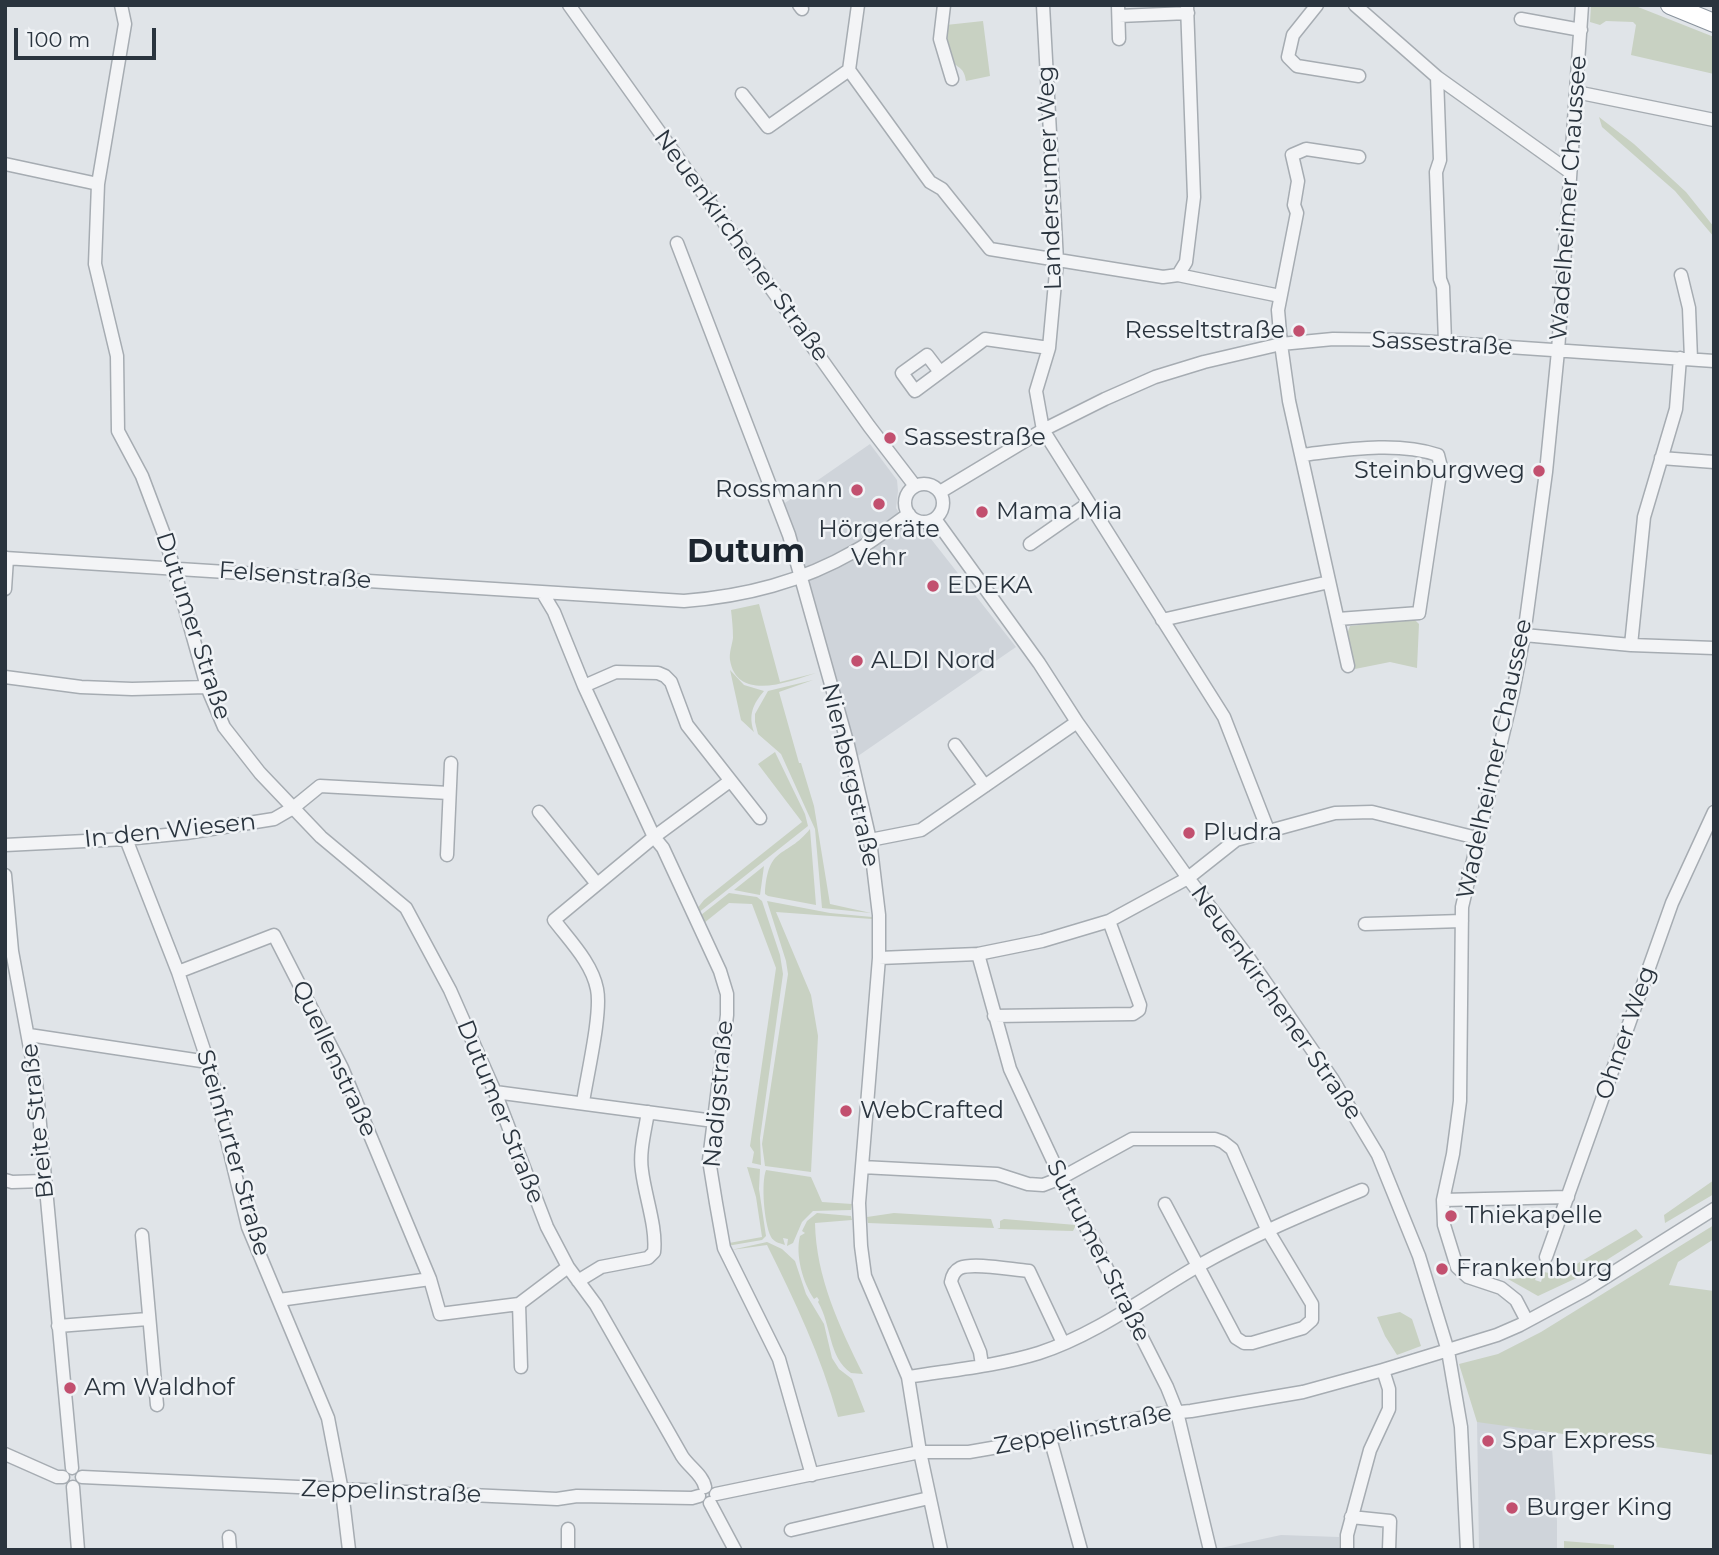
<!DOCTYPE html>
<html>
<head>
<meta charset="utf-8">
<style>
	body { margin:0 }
	#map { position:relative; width:1719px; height:1555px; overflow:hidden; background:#e0e4e8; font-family:Montserrat,sans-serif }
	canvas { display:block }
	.frame { position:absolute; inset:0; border:7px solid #2a343e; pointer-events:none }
	.scale { position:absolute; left:14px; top:28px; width:142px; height:32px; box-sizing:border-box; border:4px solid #2a343e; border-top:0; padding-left:9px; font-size:21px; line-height:24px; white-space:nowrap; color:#2a343e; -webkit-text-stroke:5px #f0f3f6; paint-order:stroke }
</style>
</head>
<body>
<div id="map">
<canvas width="1719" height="1555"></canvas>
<div class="frame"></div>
<div class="scale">100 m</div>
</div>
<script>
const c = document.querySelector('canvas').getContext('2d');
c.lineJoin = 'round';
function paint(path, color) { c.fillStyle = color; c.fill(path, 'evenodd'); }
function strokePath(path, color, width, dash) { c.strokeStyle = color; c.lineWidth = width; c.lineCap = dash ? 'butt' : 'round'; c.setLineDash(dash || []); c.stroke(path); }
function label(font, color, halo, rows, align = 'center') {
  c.font = font + ' Montserrat,sans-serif'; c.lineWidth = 5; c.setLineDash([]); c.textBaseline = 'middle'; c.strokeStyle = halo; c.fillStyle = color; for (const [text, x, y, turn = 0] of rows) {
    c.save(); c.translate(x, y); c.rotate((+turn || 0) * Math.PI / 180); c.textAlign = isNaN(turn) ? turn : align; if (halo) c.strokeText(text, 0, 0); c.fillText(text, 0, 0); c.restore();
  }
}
paint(new Path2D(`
	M 870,444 L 897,480 L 898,491 L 896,508 L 905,522 L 920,525 L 1016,647 L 858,756 L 782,505 Z
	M 1477,1420 L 1551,1433 L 1557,1521 L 1557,1550 L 1479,1550 Z
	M 1281,1535 L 1339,1537 L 1339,1550 L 1221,1548 Z`), '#cfd4da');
paint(new Path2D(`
	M 1591,5 L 1633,5 L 1714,37 L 1714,74 L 1631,55 L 1636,25 L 1633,22 L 1606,21 L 1600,25 L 1590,22 Z
	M 983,21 L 990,76 L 966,81 C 964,65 956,69 951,59 C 945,48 944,36 946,25 Z
	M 1599,117 L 1634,144 L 1686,192 L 1714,227 L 1714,237 L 1675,191 L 1602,127 Z
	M 759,604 L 780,682 L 816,673 C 791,681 737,703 730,660 C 729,653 732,645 733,638 C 733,628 732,619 731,610 Z
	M 1414,619 L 1419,624 L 1417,668 L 1390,662 L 1355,669 L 1347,634 L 1350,626 Z
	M 730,670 L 744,685 L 764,691 C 753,704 748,715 754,732 L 741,720 Z
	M 813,680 L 779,692 L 799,763 L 801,763 L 814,806 L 830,904 L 871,913 L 822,908 L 815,829 L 781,754 L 758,734 L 755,722 L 755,714 L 768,691 Z
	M 775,752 L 805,814 L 808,826 L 698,913 L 696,910 L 704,900 L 802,822 L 758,764 Z
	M 810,829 L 816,905 L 768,896 L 765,894 C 768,844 786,859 810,829 Z
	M 764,866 L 760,895 L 734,890 Z
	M 729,893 L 757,897 L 762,901 L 780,955 L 783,974 L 760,1138 L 761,1165 L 752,1163 L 754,1152 L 750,1146 L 776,968 L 752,904 L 729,903 L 704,923 L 701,915 Z
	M 767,901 L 830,913 L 872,917 L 872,919 L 776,912 L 811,995 L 818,1036 L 811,1172 L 765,1166 L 762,1144 L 788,974 L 786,961 Z
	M 747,1167 L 760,1169 L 759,1189 L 766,1236 L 762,1240 L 727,1246 L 729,1243 L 762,1237 L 756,1197 Z
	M 766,1170 L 811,1177 L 822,1202 L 852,1204 L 851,1210 L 813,1211 L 802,1222 L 793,1243 L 787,1246 L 788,1239 L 783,1238 L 785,1245 C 779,1243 774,1242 771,1237 C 764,1223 761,1183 766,1170 Z
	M 1714,1180 L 1714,1194 L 1665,1223 L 1664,1215 Z
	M 817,1213 L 851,1216 L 852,1220 L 815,1223 C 816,1277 839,1326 863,1374 L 851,1373 C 828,1357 832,1326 818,1302 L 819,1300 L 817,1297 L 814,1299 C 803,1283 795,1255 800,1236 L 805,1233 L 802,1231 L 807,1221 Z
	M 894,1213 L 991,1219 L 994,1228 L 868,1223 L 867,1217 Z
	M 1004,1219 L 1076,1225 L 1073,1231 L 997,1229 L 1000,1228 L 1000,1221 Z
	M 1714,1225 L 1714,1239 L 1678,1262 L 1669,1285 L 1714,1291 L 1714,1455 L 1477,1422 L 1459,1364 L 1498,1354 L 1541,1332 Z
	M 1636,1229 L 1643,1237 L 1583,1275 L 1538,1296 L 1508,1279 L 1536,1277 L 1535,1280 L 1541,1282 L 1544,1272 L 1558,1275 Z
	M 767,1242 L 782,1249 L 795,1261 L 806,1294 L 824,1324 L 832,1358 L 839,1369 L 852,1379 L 865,1412 L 838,1417 C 821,1356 795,1301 767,1245 L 731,1250 Z
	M 1400,1312 L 1412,1319 L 1421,1346 L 1397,1355 L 1385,1336 L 1377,1317 Z
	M 1564,1541 L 1614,1545 L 1614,1550 L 1564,1550 Z`), '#c8d1c2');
const minor = new Path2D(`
	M 121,5 L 125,24 L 98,184 L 95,264 L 117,356 L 118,431 L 142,476 L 165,537 L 207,687 L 224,727 L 260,773 L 321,837 L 406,908 L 450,990 L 495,1092 L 547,1227 L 568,1267 L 596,1305 L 682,1456 C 689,1467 703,1475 705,1487
	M 569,5 L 869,426 L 915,486
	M 799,5 L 802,9
	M 944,5 L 940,39 L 952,79
	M 1043,5 L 1057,261 L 1049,348 L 1036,391 L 1043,430 L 1224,717 L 1268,830
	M 1118,5 L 1119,39
	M 1317,5 L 1293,35 L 1288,57 L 1297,66 L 1359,76
	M 1355,5 L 1437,77
	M 1119,16 L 1188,13
	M 1521,19 L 1581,30
	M 849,70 L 930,182 L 942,189 L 990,249 L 1163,277 L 1178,275 L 1186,262 L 1194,197 L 1187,5
	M 849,70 L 858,5
	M 1576,92 L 1714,120
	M 742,94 L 768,127 L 849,70
	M 5,164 L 98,184
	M 677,243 L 789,535 L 848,745 L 870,840 L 879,915 L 879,958 L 859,1203 L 861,1246 L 865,1276 L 908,1377 L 920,1452 L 941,1550
	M 1178,275 L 1280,296
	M 1681,275 L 1689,308 L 1691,359
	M 1445,342 L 1443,287 L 1440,279 L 1436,172 L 1440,160 L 1437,77 L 1570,172
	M 940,372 L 927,355 L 902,373 L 915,391 L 985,339 L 1049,348
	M 1302,455 C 1345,450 1396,441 1438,455 L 1441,467 L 1419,613 L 1338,619
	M 1661,458 L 1714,462
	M905 503a19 19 0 1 1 38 0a19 19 0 1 1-38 0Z
	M 940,492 L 1043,430 L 1105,399 L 1155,377 L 1204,362 L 1281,344 L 1333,339 L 1406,340 L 1714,361
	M 935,519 L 1039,663 L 1077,722 L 1188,878 L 1248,957 L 1333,1080 L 1378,1155 L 1419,1256 L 1448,1351 L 1461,1427 L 1467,1550
	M 1030,544 L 1089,503
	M 5,558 L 684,601 C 746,596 801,582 855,551 C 874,541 891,526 909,514
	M 5,589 L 7,558
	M 542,592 L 554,612 L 584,686 L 654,837 L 663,848 L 720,971 L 727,994 L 727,1015 L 709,1160 L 716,1203 L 724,1248 L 779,1359 L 812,1475
	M 1162,620 L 1329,582
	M 1524,635 L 1631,645 L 1644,517 L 1676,409 L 1680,358
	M 1631,645 L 1714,648
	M 1348,666 L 1289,401 L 1281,344 L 1278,310 L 1297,213 L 1294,205 L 1298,181 L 1292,155 L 1306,149 L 1359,157
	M 5,677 L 81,687 L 132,689 L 207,687
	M 584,686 L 616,672 L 658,673 L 665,676 L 671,682 L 687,725 L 760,818
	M 955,745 L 985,786
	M 539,812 L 597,884
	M 126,839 L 178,972 L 208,1062 L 248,1227 L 328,1418 L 342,1491 L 349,1550
	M 870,840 L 921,830 L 1077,722
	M 5,845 L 126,839 L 186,833 L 274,819 L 293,808 L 320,786 L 449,793
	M 447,855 L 451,763
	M 5,875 L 12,951 L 36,1081 L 72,1468
	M 1365,924 L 1462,921
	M 978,954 L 1010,1069 L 1061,1178 L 1167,1387 L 1177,1412 L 1210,1550
	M 879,958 L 978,954 L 1042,941 L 1109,921 L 1188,878 L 1236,840 L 1335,813 L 1372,812 L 1477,838
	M 178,972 L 274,935 L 342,1068 L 430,1279 L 440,1314 L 519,1304 L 568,1267
	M 994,1016 L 1133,1014 L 1139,1010 L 1140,1005 L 1109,921
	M 29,1035 L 208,1062
	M 495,1092 L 714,1121
	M 583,1102 C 587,1075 602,1013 597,989 C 592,963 570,941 554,920 L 654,837 L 730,781
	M 862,1167 L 997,1174 L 1028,1184 L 1043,1185 L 1061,1178 L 1132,1139 L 1215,1139 L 1223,1142 L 1232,1149 L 1267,1229 L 1312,1304 L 1312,1320 L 1303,1328 L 1252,1343 L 1244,1343 L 1236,1338 L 1165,1204
	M 5,1180 L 12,1182 L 44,1181
	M 1443,1200 L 1568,1197
	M 142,1235 L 157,1405
	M 1546,1257 L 1672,903 L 1714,812
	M 578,1281 L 601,1267 L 648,1258 L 654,1252 C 657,1228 645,1196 642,1171 C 639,1152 645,1131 648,1112
	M 279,1300 L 430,1279
	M 519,1304 L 521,1367
	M 1527,1321 L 1516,1300 L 1501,1288 L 1468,1277 L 1457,1267 L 1444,1225 L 1443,1200 L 1453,1154 L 1460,1101 L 1462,907 L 1513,692 L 1524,635 L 1546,472 L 1558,351 L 1582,5
	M 58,1326 L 148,1319
	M 982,1365 L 980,1352 L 951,1282 C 952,1276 954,1271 960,1268 C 974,1262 1013,1270 1029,1271 L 1063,1343
	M 908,1377 C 951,1370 997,1366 1039,1353 C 1097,1334 1146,1296 1198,1266 C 1251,1236 1306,1213 1362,1190
	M 1050,1438 L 1081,1550
	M 5,1454 L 57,1477 L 63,1477
	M 82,1477 L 557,1499 L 577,1496 L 692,1498 L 699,1496
	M 73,1487 L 78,1550
	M 716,1494 L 920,1452 L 969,1452 L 1050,1438 L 1158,1414 L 1191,1411 L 1303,1392 L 1383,1370 L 1497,1335 L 1520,1325 L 1587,1289 L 1714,1209
	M 710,1503 L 735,1550
	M 1351,1517 L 1390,1521 L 1389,1550
	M 791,1530 L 929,1498
	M 229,1537 L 230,1550
	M 568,1550 L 568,1529
	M 1347,1550 L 1347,1535 L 1370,1450 L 1389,1409 L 1389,1389 L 1383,1370`);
const highway = new Path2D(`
	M 1670,5 L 1714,23`);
strokePath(minor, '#a6acb2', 15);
strokePath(highway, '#89939d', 20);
strokePath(minor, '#f3f4f6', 12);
strokePath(highway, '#fff', 18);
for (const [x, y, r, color] of [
	[1299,331,7,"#c2506f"],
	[890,438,7,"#c2506f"],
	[1539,471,7,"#c2506f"],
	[857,490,7,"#c2506f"],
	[879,504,7,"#c2506f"],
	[982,512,7,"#c2506f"],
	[933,586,7,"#c2506f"],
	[857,661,7,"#c2506f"],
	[1189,833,7,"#c2506f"],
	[846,1111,7,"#c2506f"],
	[1451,1216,7,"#c2506f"],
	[1442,1269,7,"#c2506f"],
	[70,1388,7,"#c2506f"],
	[1488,1441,7,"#c2506f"],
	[1512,1508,7,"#c2506f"]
]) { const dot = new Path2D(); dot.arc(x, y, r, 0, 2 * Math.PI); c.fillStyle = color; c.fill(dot); strokePath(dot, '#f0f3f6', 2.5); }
label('24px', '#2a343e', '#f0f3f6', [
	["Landersumer Weg",1050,178,-92],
	["Wadelheimer Chaussee",1569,198,-86],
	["Neuenkirchener Straße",741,246,54],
	["Sassestraße",1442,344,3],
	["Felsenstraße",295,576,4],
	["Dutumer Straße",193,626,72],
	["Wadelheimer Chaussee",1495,759,-78],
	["Nienbergstraße",850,775,77],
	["In den Wiesen",170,831,-6],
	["Neuenkirchener Straße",1276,1003,55],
	["Ohner Weg",1626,1033,-71],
	["Quellenstraße",334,1059,65],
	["Nadigstraße",719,1094,-85],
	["Dutumer Straße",500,1112,68],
	["Breite Straße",38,1121,-96],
	["Steinfurter Straße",233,1153,74],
	["Sutrumer Straße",1098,1251,63],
	["Zeppelinstraße",1083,1430,-11],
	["Zeppelinstraße",391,1492,2]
]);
label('24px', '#2a343e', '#f0f3f6', [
	["Resseltstraße",1285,331,"right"],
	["Sassestraße",904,438],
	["Steinburgweg",1525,471,"right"],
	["Rossmann",843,490,"right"],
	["Mama Mia",996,512],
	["Hörgeräte",879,530,"center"],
	["Vehr",879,558,"center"],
	["EDEKA",947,586],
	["ALDI Nord",871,661],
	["Pludra",1203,833],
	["WebCrafted",860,1111],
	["Thiekapelle",1465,1216],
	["Frankenburg",1456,1269],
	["Am Waldhof",84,1388],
	["Spar Express",1502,1441],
	["Burger King",1526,1508]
], 'left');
label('bold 32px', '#1c252f', '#f0f3f6', [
	["Dutum",746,553]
]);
</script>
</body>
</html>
